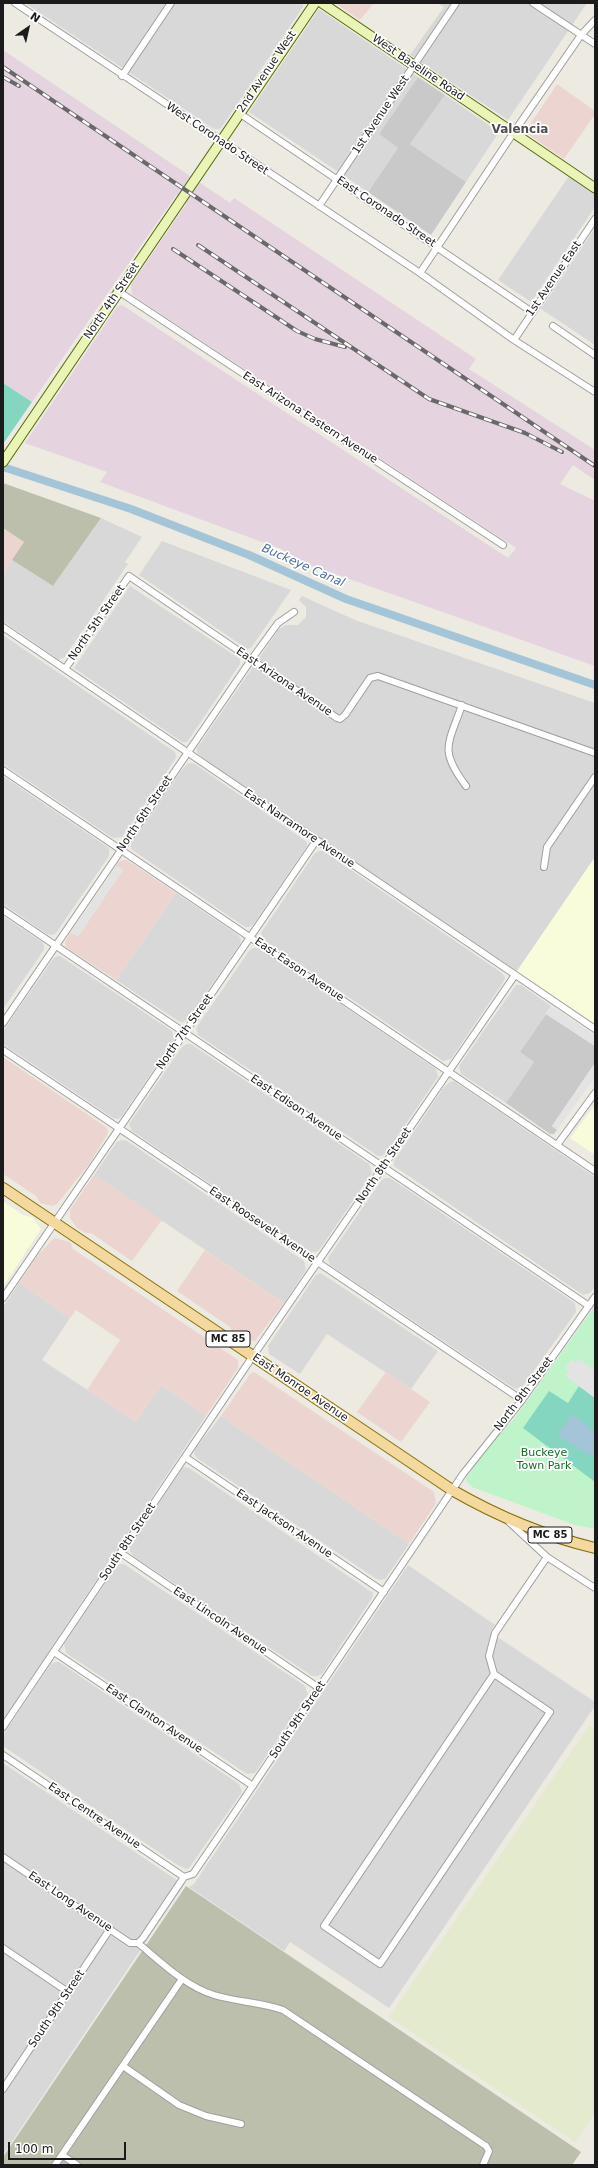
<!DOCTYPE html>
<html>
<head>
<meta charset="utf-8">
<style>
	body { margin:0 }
	#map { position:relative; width:598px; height:2168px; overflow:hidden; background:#eceae1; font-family:"DejaVu Sans",sans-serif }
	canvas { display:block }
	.frame { position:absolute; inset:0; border:4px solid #1b1b1b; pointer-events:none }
	.north { position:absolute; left:8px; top:8px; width:40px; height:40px; -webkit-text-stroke:3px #fff; paint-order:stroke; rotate:34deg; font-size:11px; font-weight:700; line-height:16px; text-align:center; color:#1b1b1b }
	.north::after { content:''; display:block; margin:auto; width:14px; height:18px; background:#1b1b1b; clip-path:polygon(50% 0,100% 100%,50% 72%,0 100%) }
	.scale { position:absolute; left:8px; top:2142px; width:118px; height:18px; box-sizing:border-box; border:2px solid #1b1b1b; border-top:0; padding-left:5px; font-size:12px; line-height:14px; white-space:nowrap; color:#1b1b1b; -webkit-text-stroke:3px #fff; paint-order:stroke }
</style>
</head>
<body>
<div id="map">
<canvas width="598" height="2168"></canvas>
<div class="frame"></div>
<div class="north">N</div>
<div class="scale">100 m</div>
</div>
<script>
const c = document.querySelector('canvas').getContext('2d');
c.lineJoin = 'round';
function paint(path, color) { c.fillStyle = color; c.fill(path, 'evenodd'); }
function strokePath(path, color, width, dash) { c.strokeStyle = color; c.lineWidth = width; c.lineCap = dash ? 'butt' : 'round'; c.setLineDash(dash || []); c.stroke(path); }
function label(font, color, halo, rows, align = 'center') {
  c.font = font + ' "DejaVu Sans",sans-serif'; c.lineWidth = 3.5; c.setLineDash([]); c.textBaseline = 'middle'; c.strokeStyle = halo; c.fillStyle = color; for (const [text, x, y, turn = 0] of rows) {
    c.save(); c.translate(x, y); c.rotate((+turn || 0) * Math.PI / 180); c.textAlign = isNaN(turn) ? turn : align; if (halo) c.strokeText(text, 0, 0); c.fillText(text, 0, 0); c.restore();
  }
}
paint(new Path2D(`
	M 25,3 L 303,3 L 303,7 L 221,128 L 218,129 L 214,129 Z
	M 438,3 L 587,3 L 508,120 L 410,55 L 444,7 Z
	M 319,9 L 418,77 L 379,134 L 398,148 L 368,192 L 249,112 Z
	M 445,95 L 499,132 L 466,182 L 410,144 Z
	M 569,176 L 595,193 L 595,207 L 531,302 L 498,280 Z
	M 595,228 L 595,345 L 541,309 Z
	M 101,518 L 142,537 L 125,562 L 128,564 L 64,658 L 58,659 L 3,621 L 3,574 L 12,560 L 53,586 Z
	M 162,541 L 291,590 L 251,648 L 247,649 L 139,575 Z
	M 130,586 L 240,659 L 240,664 L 187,742 L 182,742 L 74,668 Z
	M 302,596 L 355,620 L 595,703 L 595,857 L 517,971 L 210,763 L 197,753 L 197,748 L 279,629 L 286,625 L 298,625 L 306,617 L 306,607 L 299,600 Z
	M 3,635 L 175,752 L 176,758 L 122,837 L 113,838 L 3,764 Z
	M 191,763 L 195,764 L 307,842 L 307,846 L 253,925 L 249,927 L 245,927 L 131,849 L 131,844 L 181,771 L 187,764 Z
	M 3,776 L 109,848 L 109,856 L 56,933 L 52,935 L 47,934 L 3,904 Z
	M 319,851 L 323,851 L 502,973 L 505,977 L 504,981 L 451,1059 L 443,1061 L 264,940 L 261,933 L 315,853 Z
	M 176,893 L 238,935 L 241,939 L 240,944 L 188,1019 L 184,1022 L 180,1022 L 116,980 Z
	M 3,916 L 42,942 L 44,946 L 44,950 L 3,1009 Z
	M 253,948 L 258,948 L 436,1069 L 438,1077 L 386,1153 L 382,1156 L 378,1156 L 198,1035 L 196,1028 L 249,951 Z
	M 57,956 L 60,956 L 172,1031 L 174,1040 L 121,1117 L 118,1119 L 113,1118 L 3,1044 L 3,1031 L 53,959 Z
	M 516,985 L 521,985 L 551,1006 L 520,1052 L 534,1062 L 506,1103 L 461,1074 L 459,1066 Z
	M 187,1044 L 191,1044 L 369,1164 L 372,1173 L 320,1249 L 316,1252 L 311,1252 L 132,1131 L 129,1124 L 182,1047 Z
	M 454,1081 L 595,1177 L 595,1287 L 590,1293 L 583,1295 L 394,1166 L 394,1161 L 444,1087 L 450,1082 Z
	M 122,1140 L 127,1141 L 304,1261 L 306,1270 L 284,1303 L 94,1175 L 117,1142 Z
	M 385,1178 L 390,1178 L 575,1303 L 576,1312 L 522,1387 L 515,1389 L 330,1265 L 328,1258 L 381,1181 Z
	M 320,1273 L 324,1275 L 438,1351 L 411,1389 L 327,1334 L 300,1374 L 269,1354 L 268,1346 L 316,1275 Z
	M 19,1283 L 70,1318 L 42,1360 L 136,1422 L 161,1385 L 206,1416 L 3,1720 L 3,1307 Z
	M 221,1416 L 409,1544 L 385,1579 L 381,1580 L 375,1578 L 197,1458 L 194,1454 L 195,1449 Z
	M 185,1467 L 189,1468 L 373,1593 L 372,1598 L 322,1674 L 317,1676 L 312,1676 L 133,1556 L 130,1551 L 130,1546 L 182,1469 Z
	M 120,1564 L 124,1564 L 305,1686 L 308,1694 L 255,1773 L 247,1774 L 66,1653 L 64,1644 L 117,1566 Z
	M 408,1565 L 495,1625 L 490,1632 L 595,1702 L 595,1706 L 389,2008 L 290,1942 L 284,1951 L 189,1887 L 194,1884 Z
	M 55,1662 L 59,1662 L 239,1784 L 242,1792 L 189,1868 L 186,1869 L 179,1866 L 3,1746 L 3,1735 L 51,1664 Z
	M 3,1763 L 184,1885 L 3,2155 Z`), '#d9d8d8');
paint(new Path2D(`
	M 335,3 L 374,3 L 360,20 Z
	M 557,84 L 595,111 L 595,114 L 564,159 L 525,132 Z
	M 3,528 L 24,542 L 3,574 Z
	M 123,860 L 127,860 L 176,893 L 116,980 L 66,947 L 65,942 L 71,932 L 78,936 L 123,870 L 116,866 L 118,862 Z
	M 3,1057 L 106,1127 L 108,1130 L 107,1135 L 89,1164 L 57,1204 L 53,1206 L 40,1203 L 36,1196 L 3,1174 Z
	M 94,1175 L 162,1220 L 132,1261 L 91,1233 L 86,1233 L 77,1228 L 70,1218 L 70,1210 Z
	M 54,1238 L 70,1242 L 73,1249 L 238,1360 L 238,1368 L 206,1416 L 161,1385 L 136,1422 L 87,1390 L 120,1340 L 76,1310 L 70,1318 L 19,1283 L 37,1256 Z
	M 205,1250 L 284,1303 L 255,1341 L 242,1338 L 232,1332 L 230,1327 L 177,1291 Z
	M 254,1372 L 434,1492 L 436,1503 L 409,1544 L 221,1416 L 250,1374 Z
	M 386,1372 L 430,1402 L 401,1442 L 357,1412 Z`), '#ecd5d1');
paint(new Path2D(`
	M 3,50 L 230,203 L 234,198 L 476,359 L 469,369 L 595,450 L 595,480 L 573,465 L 560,484 L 595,501 L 595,666 L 310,565 L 281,549 L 100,482 L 107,472 L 25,443 L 117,307 L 122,305 L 508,558 L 516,548 L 132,295 L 131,285 L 187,203 L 176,195 L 32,402 L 3,383 Z`), '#e5d3df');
paint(new Path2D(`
	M 595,857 L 595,1024 L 517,971 Z
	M 595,1105 L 595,1155 L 570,1138 Z
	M 3,1201 L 23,1215 L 32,1217 L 41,1229 L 3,1287 Z`), '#f8fcda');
paint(new Path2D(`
	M 418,77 L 445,95 L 410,144 L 466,182 L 431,235 L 368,192 L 398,148 L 379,134 Z
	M 546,1014 L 595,1046 L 595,1063 L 552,1126 L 557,1130 L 554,1134 L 550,1134 L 506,1103 L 534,1062 L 520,1052 Z`), '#c9c9c9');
paint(new Path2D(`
	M 3,483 L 101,518 L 53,586 L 12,560 L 24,542 L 3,528 Z
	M 186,1886 L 581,2152 L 572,2165 L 3,2165 L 3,2157 Z`), '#bdbfad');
paint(new Path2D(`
	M 589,1726 L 595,1729 L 595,2113 L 575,2142 L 389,2017 Z`), '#e4eacd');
paint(new Path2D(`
	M 595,1306 L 595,1529 L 575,1525 L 472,1487 L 466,1481 L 466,1478 L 490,1444 L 514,1419 Z`), '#bff4ca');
paint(new Path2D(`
	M 3,383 L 32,402 L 3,444 Z
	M 579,1386 L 595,1398 L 595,1482 L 523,1428 L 549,1391 L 568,1403 Z`), '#84d6c0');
paint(new Path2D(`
	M 116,866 L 123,870 L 78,937 L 71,932 Z
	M 551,1006 L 595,1035 L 595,1046 L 546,1014 Z
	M 595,1063 L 595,1077 L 557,1130 L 552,1126 Z
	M 579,1359 L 595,1370 L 595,1398 L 565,1376 L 569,1371 L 565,1368 L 571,1360 L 575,1362 Z`), '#e3e3e3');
paint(new Path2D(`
	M 572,1414 L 589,1426 L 588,1428 L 595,1433 L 595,1453 L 589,1455 L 557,1435 Z`), '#a4c5d7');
strokePath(new Path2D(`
	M 3,467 L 131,509 L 249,555 L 346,599 L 595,685`), '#a4c5d7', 8);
const street = new Path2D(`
	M 15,3 L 420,273 L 514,340 L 595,392
	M 533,3 L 595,44
	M 122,76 L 171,3
	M 239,113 L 532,312
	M 319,206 L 456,3
	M 420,273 L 514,132 L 581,35 L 595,20
	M 118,291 L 503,545
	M 553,326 L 595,355
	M 514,340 L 595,219
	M 3,627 L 595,1029
	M 65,669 L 129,576 L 337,718 L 340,719 L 345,715 L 370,678 L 378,676 L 595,753
	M 462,705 C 448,745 439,750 466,786
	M 3,770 L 595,1171
	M 544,867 L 547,847 L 595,777
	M 3,910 L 589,1306
	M 3,1023 L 251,660 L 278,623 L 294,612
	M 3,1050 L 522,1400
	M 557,1145 L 595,1093
	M 3,1298 L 316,841
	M 185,1457 L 384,1592
	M 509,1522 L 547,1557 L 595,1588
	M 121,1553 L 319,1688
	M 54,1652 L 253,1786
	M 494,1674 L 324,1926 L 380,1964 L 550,1712 L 494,1674 L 489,1656 L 495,1633 L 547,1557
	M 3,1727 L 253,1356 L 515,975
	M 3,1755 L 184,1877
	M 3,1857 L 130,1943 L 138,1943
	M 138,1943 L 143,1938 L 184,1877 L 193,1874 L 221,1833 L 463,1474 L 522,1400 L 595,1297
	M 138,1943 C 161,1962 185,1986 214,1995 C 237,2002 261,2002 283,2010 L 486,2146 L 489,2151 L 483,2165
	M 3,1948 L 68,1992
	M 123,2066 L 179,2105 L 206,2116 L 241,2124
	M 3,2089 L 110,1929
	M 62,2155 L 77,2165
	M 55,2165 L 182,1979`);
const secondary = new Path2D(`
	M 322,3 L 595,188
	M 3,462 L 315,3`);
const primary = new Path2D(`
	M 3,1188 L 452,1490 C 497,1516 545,1536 595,1548`);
strokePath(street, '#9f9f9f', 8);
strokePath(secondary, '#53680c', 11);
strokePath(primary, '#886d0a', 12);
strokePath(street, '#fff', 6);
strokePath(secondary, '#eaf4b7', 9);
strokePath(primary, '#f4d99e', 10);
const rail = new Path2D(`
	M 3,67 L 595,466
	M 3,77 L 19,86
	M 198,245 L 429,399 L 525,433 L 562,452
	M 173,249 L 297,331 L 315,339 L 345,347`);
strokePath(rail, '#696969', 4);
strokePath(rail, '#fff', 2.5, [8]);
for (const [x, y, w] of [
	[228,1339,44],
	[550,1535,44]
]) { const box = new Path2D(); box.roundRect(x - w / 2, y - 8, w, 16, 3); c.fillStyle = '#fff'; c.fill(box); strokePath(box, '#1b1b1b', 1); }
label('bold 10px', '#1b1b1b', null, [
	["MC 85",228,1339],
	["MC 85",550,1535]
]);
label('11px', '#1b1b1b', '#fff', [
	["West Baseline Road",418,68,34],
	["2nd Avenue West",267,72,-56],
	["1st Avenue West",381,115,-56],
	["West Coronado Street",217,139,34],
	["East Coronado Street",386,212,34],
	["1st Avenue East",554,279,-56],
	["North 4th Street",112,301,-56],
	["East Arizona Eastern Avenue",310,418,33],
	["North 5th Street",97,623,-55],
	["East Arizona Avenue",284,682,34],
	["North 6th Street",145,814,-56],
	["East Narramore Avenue",299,829,34],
	["East Eason Avenue",299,970,34],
	["North 7th Street",185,1032,-55],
	["East Edison Avenue",296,1108,34],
	["North 8th Street",384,1166,-56],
	["East Roosevelt Avenue",262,1225,34],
	["East Monroe Avenue",300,1388,34],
	["North 9th Street",524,1394,-53],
	["East Jackson Avenue",284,1524,34],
	["South 8th Street",128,1542,-56],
	["East Lincoln Avenue",220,1621,34],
	["East Clanton Avenue",154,1719,34],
	["South 9th Street",298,1720,-56],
	["East Centre Avenue",94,1816,34],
	["East Long Avenue",70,1902,34],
	["South 9th Street",57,2009,-56]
]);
label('11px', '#136f25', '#fff', [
	["Buckeye",544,1453],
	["Town Park",544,1466]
]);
label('bold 12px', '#4e4e4e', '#fff', [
	["Valencia",520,130]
]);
label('italic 12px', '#4f6fa3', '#fff', [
	["Buckeye Canal",303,566,24]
]);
</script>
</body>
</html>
